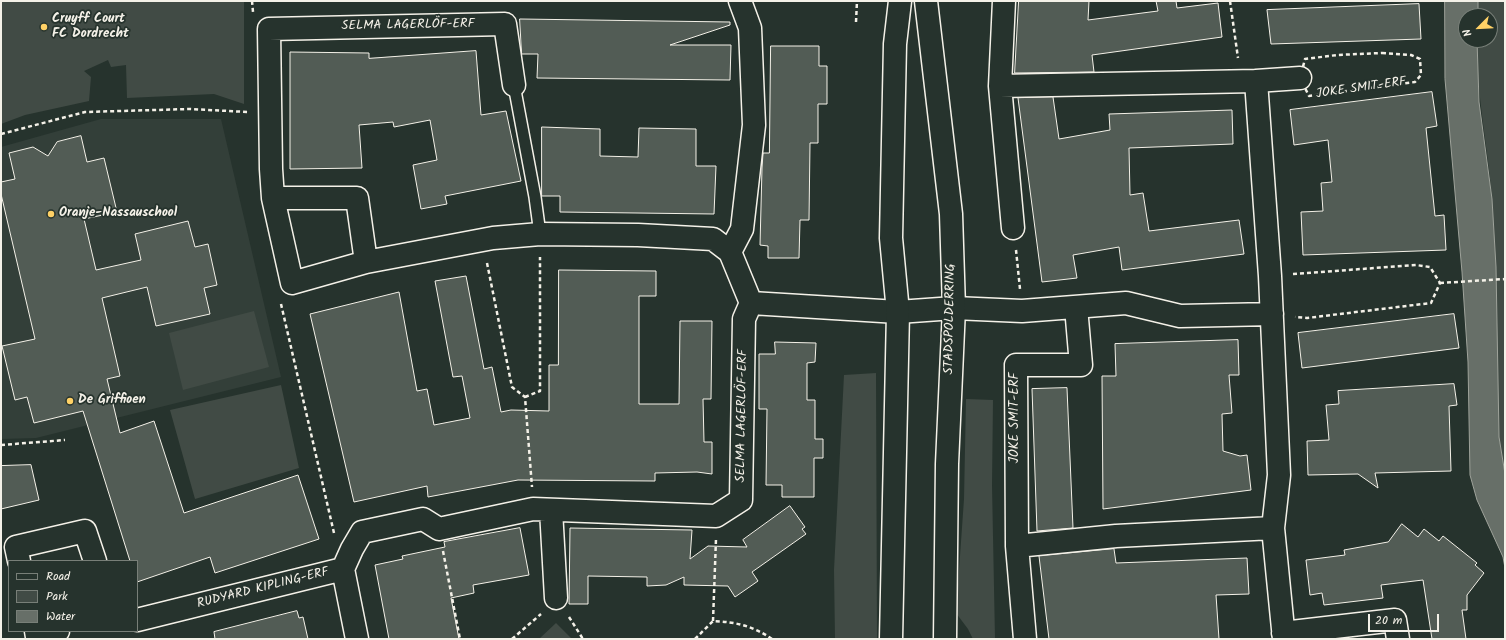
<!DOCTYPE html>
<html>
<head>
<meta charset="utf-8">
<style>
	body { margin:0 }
	#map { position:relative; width:1506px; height:640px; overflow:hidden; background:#26332d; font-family:Kalam,sans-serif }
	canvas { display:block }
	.frame { position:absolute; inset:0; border:2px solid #f4f1e8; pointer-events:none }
	.legend { position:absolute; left:8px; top:560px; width:130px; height:72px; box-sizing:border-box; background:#26332d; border:1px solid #787f78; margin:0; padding:5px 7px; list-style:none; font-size:12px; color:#f4f1e8 }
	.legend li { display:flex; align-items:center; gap:8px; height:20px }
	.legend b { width:20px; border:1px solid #787f78 }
	.north { position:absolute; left:1458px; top:8px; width:40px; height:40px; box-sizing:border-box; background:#26332d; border:1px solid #787f78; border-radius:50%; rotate:246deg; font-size:11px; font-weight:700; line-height:16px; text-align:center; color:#f4f1e8 }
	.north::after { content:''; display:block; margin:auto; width:14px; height:18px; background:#ffd166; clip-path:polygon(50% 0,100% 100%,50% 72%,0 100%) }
	.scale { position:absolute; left:1368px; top:614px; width:71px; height:18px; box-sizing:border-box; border:2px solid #f4f1e8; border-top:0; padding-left:5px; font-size:12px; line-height:14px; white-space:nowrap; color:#f4f1e8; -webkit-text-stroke:3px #26332d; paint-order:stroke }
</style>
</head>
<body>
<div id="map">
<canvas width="1506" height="640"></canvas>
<div class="frame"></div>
<ul class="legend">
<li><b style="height:5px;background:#26332d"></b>Road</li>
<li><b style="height:11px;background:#414b45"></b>Park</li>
<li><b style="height:11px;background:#676f68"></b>Water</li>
</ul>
<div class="north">N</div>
<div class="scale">20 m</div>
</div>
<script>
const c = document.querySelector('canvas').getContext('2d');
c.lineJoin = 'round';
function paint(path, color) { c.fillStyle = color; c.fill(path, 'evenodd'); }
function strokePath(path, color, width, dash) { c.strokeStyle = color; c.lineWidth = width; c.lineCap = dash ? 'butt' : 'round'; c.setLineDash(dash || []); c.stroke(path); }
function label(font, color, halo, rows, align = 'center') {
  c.font = font + ' Kalam,sans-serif'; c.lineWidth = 3.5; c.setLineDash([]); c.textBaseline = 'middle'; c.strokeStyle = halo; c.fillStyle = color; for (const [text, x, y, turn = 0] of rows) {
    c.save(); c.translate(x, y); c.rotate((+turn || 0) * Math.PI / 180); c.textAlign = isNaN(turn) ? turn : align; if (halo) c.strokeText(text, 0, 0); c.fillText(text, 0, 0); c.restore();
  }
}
paint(new Path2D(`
	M 101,119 L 221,119 L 281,377 L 36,438 L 1,439 L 1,147 Z`), '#333f39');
paint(new Path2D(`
	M 1,1 L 244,1 L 244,104 L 214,94 L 127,98 L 126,65 L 111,67 L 108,60 L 84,71 L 91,77 L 89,101 L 25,115 L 1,124 Z
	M 1478,1 L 1504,1 L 1505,474 L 1499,437 C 1496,358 1497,279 1492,200 C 1488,146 1476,94 1477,40 L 1490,40 L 1490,16 L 1478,16 Z
	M 254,311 L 269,367 L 183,390 L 169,333 Z
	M 876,373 L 877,639 L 835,639 L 834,570 L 844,375 Z
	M 281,385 L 299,468 L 195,499 L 170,410 Z
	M 966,399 L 993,400 L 992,485 L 995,639 L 973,639 L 968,629 L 956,613 L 964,499 Z
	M 556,623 L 572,639 L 539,639 Z`), '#414b45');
const water = new Path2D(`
	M 1445,1 L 1478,1 L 1478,16 L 1466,16 L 1466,40 L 1477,40 L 1479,102 L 1492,199 L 1496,267 L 1499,437 L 1505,474 L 1505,568 L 1503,557 L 1477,500 L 1470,475 L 1468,362 L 1462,272 L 1445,79 Z`);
paint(water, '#676f68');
strokePath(water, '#9fa39b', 1);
const building = new Path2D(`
	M 1019,1 L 1089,1 L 1088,20 L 1158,11 L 1156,1 L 1176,1 L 1177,8 L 1218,3 L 1222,37 L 1092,55 L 1094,72 L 1015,73 Z
	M 1419,4 L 1421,39 L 1271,44 L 1267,10 Z
	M 520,19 L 730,22 L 730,25 L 670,45 L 731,45 L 730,80 L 537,78 L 538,54 L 522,54 Z
	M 771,46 L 819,46 L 819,66 L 827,66 L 827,104 L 818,104 L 818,143 L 810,143 L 809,220 L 800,220 L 799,258 L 768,258 L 768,246 L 760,245 L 762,168 L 763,153 L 769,153 Z
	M 476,51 L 481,115 L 506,111 L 521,181 L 445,196 L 447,204 L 421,209 L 413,165 L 437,160 L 430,120 L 394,127 L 393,122 L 359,125 L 362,168 L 290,169 L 290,52 L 369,53 L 369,58 Z
	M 1432,92 L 1437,126 L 1426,128 L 1435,216 L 1444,215 L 1446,250 L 1303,255 L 1301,212 L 1323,211 L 1321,183 L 1332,182 L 1328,140 L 1294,145 L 1290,110 Z
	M 1053,97 L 1059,139 L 1110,130 L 1109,114 L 1232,110 L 1233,144 L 1129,148 L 1130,195 L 1143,193 L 1149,231 L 1239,220 L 1244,254 L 1122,270 L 1119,247 L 1073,255 L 1077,278 L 1042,282 L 1018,98 Z
	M 542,127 L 600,129 L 600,156 L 638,157 L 639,128 L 696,129 L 696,166 L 716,166 L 714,214 L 560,212 L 560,196 L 542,196 Z
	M 81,136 L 87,162 L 104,158 L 117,212 L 84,219 L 96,270 L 141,260 L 135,234 L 188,221 L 195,247 L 208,244 L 217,285 L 204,288 L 210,314 L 156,326 L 147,287 L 102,298 L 120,376 L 107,379 L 120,433 L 154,421 L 184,513 L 298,475 L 319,539 L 215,573 L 210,557 L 137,582 L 137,561 L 130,561 L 83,411 L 34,423 L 27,397 L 15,400 L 2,346 L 35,339 L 1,194 L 1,182 L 15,179 L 9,153 L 33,147 L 48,156 L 57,142 Z
	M 559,270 L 656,271 L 656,296 L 639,296 L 639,404 L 679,404 L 680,321 L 712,321 L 711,399 L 703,399 L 704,442 L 712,442 L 712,474 L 697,472 L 655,473 L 655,481 L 518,480 L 428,497 L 427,486 L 354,502 L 310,314 L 399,292 L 417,391 L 427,389 L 434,425 L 470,418 L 462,376 L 453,377 L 435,281 L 466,276 L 484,369 L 492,367 L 501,412 L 511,410 L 549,411 L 549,365 L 558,365 Z
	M 1454,314 L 1459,348 L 1302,368 L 1298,333 Z
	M 1238,340 L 1239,375 L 1229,375 L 1232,413 L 1222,414 L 1223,451 L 1240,456 L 1247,455 L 1251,490 L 1103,509 L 1102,376 L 1116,376 L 1115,344 Z
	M 775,342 L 816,343 L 815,362 L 807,363 L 807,400 L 815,400 L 815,439 L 823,439 L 823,458 L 814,458 L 814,497 L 782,497 L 782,485 L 766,485 L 767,409 L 759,409 L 759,354 L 775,354 Z
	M 1454,384 L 1457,405 L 1449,406 L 1451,471 L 1375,473 L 1378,488 L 1358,474 L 1308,475 L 1307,441 L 1329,440 L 1326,405 L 1339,404 L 1338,391 Z
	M 1067,388 L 1073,528 L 1037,531 L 1032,389 Z
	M 31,465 L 39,500 L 1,509 L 1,466 Z
	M 790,506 L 805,527 L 802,529 L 806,534 L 752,572 L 758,581 L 735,597 L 728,586 L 684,585 L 684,577 L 666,585 L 647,586 L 647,577 L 588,576 L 588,604 L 569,604 L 570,528 L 692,530 L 690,559 L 708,546 L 747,547 L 743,540 Z
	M 1402,524 L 1418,537 L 1424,529 L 1439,541 L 1443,536 L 1477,563 L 1475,565 L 1484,573 L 1467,595 L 1467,610 L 1462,610 L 1466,639 L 1432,639 L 1423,580 L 1381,585 L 1383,598 L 1324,605 L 1322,593 L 1310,595 L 1306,560 L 1345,555 L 1344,550 L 1388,542 Z
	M 520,528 L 529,575 L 473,585 L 474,593 L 451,598 L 459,639 L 389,639 L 375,565 L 403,559 L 402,556 L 445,547 L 444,542 Z
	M 1114,549 L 1116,563 L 1247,558 L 1249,594 L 1216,595 L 1219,639 L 1049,639 L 1039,556 Z
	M 297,611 L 299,618 L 303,617 L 308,639 L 215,639 L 214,632 Z`);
paint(building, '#525c55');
strokePath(building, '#f4f1e8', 1);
const lane = new Path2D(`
	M 514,85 L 535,197 L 540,234`);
const street = new Path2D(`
	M 1004,1 L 1000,86 L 1013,228
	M 1256,81 L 1300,78
	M 514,85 L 505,24 L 269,29 L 271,169 L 273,198 L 292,283 L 366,262 L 493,238 L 540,234 L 638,235 L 713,239 L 730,252 L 751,303 L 898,312 L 954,308 L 1022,311 L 1126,303 L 1180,316 L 1272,314
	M 1000,86 L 1256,81 L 1270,276 L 1279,475 L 1273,528 L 1284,639
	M 273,198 L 357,198 L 366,262
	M 730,252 L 742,229 L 754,125 L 750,28 L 740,1
	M 551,510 L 556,598
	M 1017,546 L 1116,536 L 1273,528
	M 19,561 L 16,547 L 85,531 L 95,561
	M 343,569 L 352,549 L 362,532 L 423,519 L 439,529 L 533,509 L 716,516 L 741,500 L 744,319 L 751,303
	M 137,620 L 343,569 L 357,639
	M 36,631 L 37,637 L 58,631
	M 1283,633 L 1395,620 L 1398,639
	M 1025,639 L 1017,546 L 1016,365 L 1081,365 L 1076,307`);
const secondary = new Path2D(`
	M 926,1 L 951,214 L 954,308 L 947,464 L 945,639
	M 891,639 L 898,312 L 891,238 L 895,44 L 900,1`);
strokePath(lane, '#f4f1e8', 14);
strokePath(street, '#f4f1e8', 25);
strokePath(secondary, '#f4f1e8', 25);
strokePath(new Path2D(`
	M 252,1 L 253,12
	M 1230,1 L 1238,58
	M 856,22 L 857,1
	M 1382,53 L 1411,55 L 1420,59 L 1421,75 L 1415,82 L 1309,96 L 1300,78 L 1305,59 L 1337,55 Z
	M 1,134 L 85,112 L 190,109 L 248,112
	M 1016,250 L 1020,289
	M 487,263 L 512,387 L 525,397 L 532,487
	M 1293,274 L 1416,265 L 1430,267 L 1440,283 L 1431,303 L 1307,318 L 1295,317
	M 1440,283 L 1505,279
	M 281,304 L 334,533
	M 525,397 L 540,391 L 540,257
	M 1,445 L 65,440
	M 443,551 L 460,639
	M 569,617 L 583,639
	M 713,621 L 716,539
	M 512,639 L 541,614
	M 695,639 L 713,621 C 736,622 753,626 772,639`), '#f4f1e8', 2.5, [4, 3]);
strokePath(lane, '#26332d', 11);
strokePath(street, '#26332d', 22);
strokePath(secondary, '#26332d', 22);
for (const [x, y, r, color] of [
	[44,27,4,"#ffd166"],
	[51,214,4,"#ffd166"],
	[70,401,4,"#ffd166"]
]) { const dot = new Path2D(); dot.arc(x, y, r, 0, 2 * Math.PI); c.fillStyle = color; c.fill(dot); strokePath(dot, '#26332d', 1.5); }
label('bold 13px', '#f4f1e8', '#26332d', [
	["Cruyff Court",52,20],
	["FC Dordrecht",52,35],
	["Oranje-Nassauschool",59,214],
	["De Griffioen",78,401]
], 'left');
label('13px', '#f4f1e8', '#26332d', [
	["SELMA LAGERLÖF-ERF",408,26,-1],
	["JOKE SMIT-ERF",1361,89,-8],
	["STADSPOLDERRING",951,319,-89],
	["SELMA LAGERLÖF-ERF",743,416,-89],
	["JOKE SMIT-ERF",1016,418,-90],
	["RUDYARD KIPLING-ERF",263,589,-14]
]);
</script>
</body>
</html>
